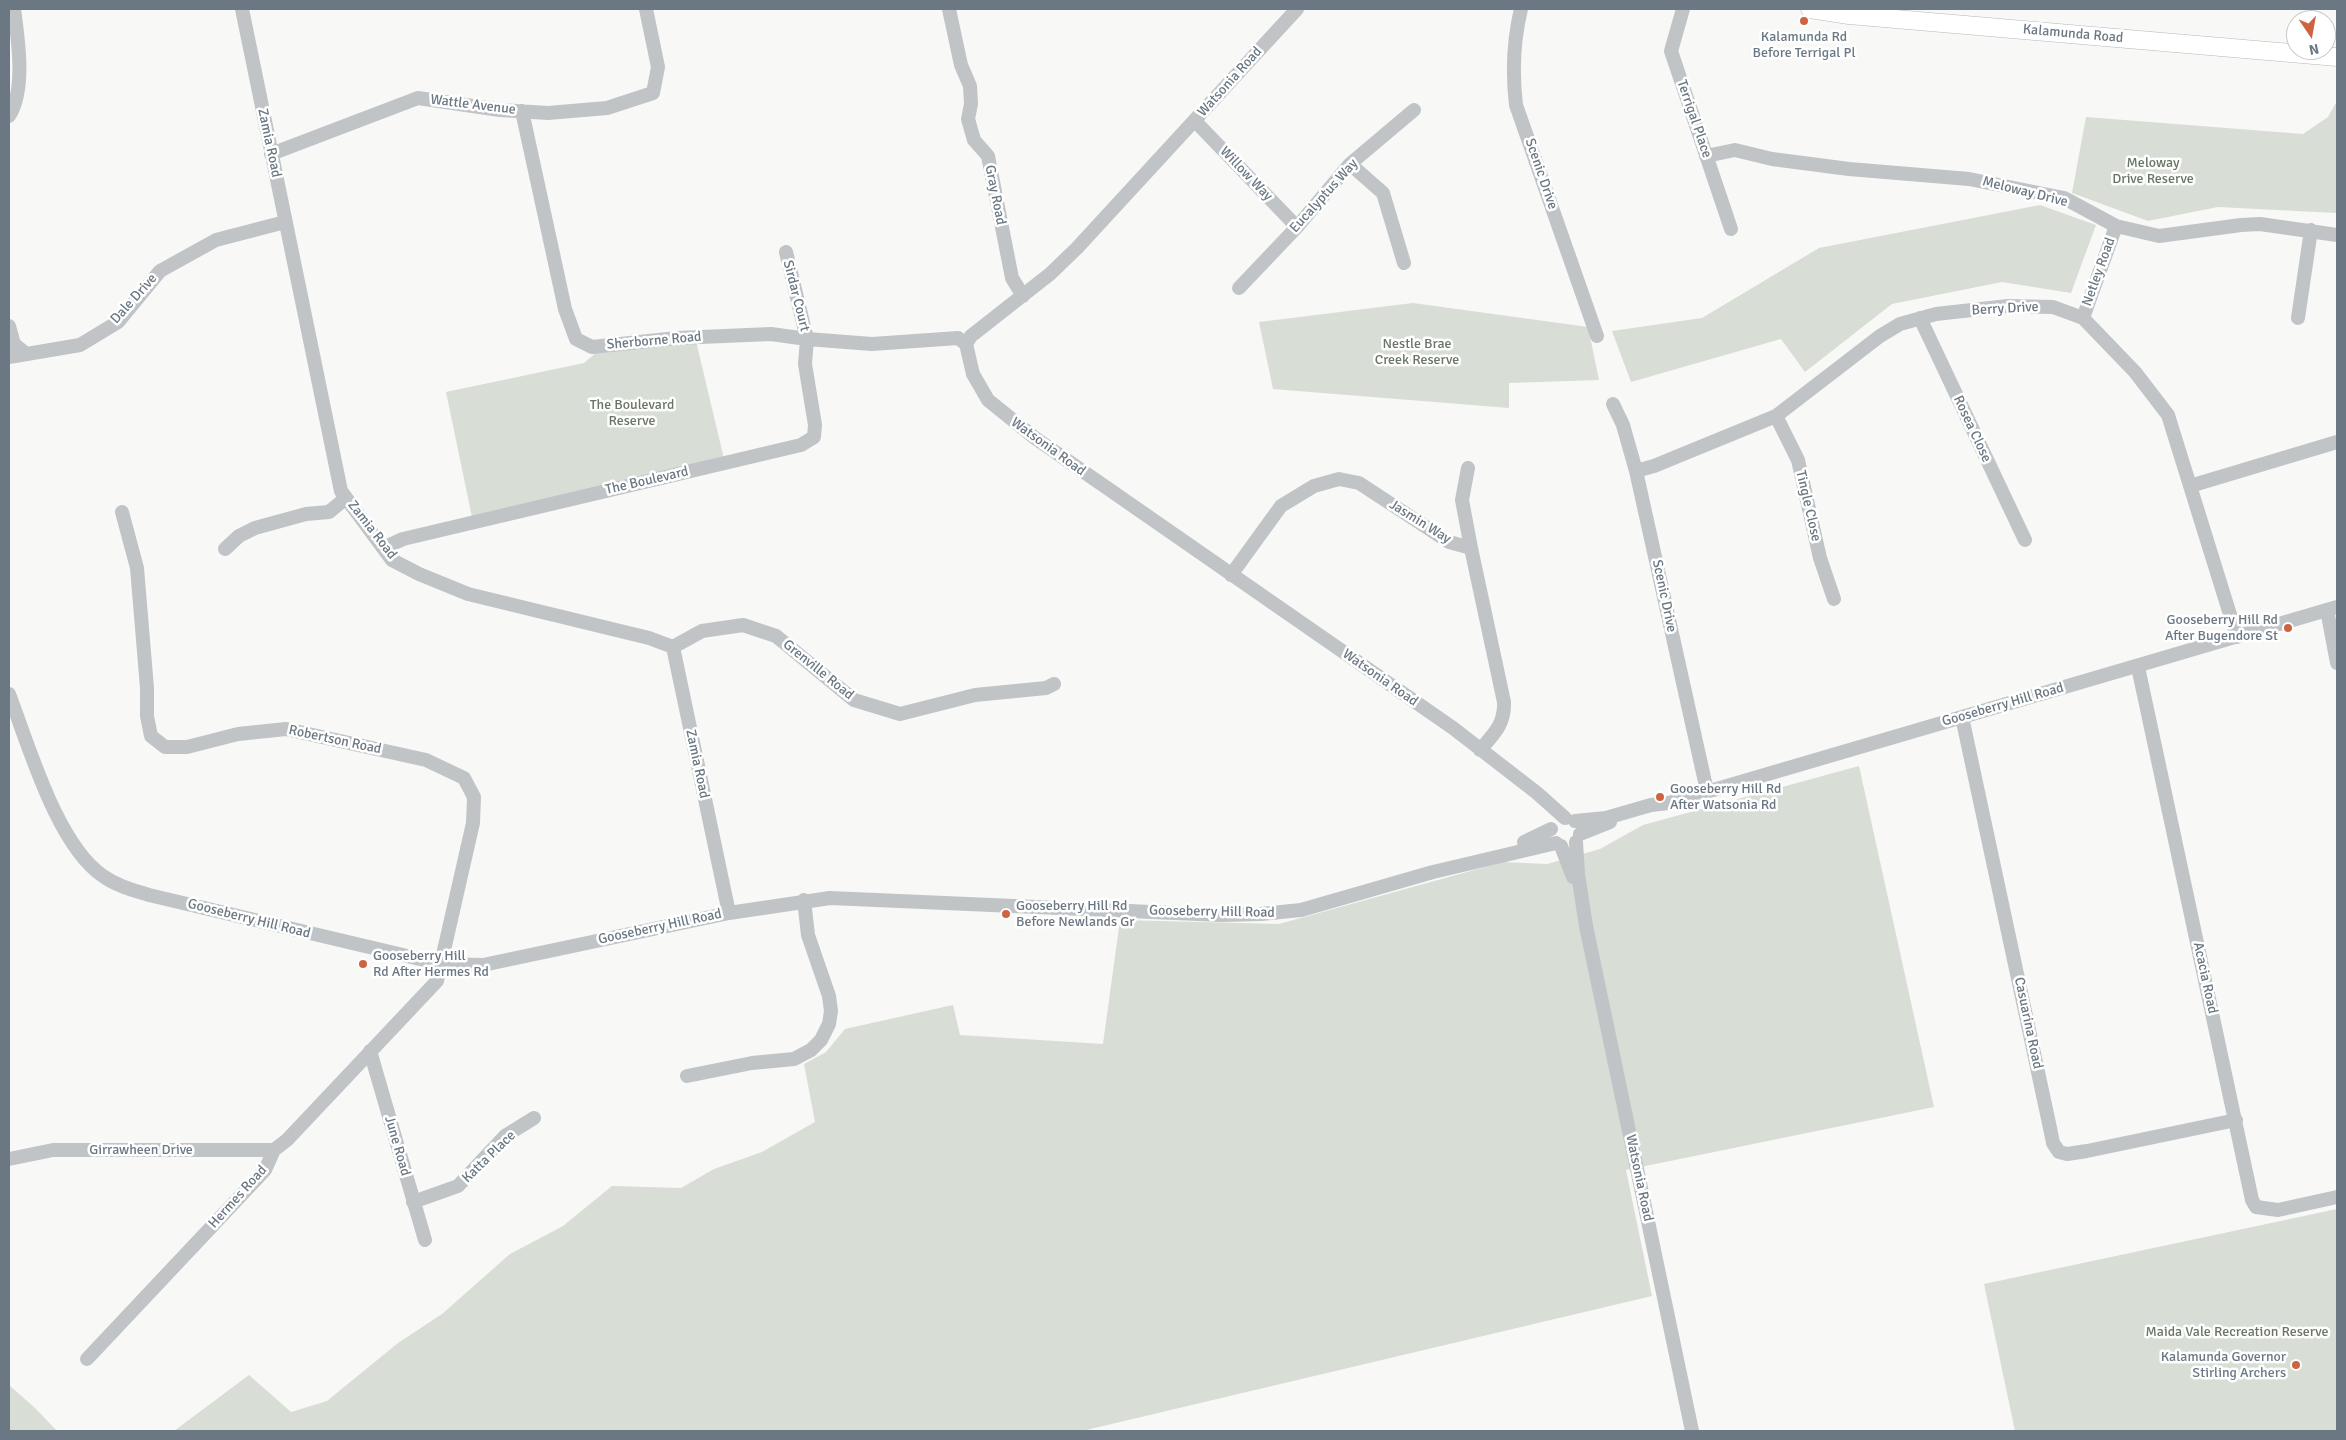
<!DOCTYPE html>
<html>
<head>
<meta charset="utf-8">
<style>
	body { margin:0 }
	#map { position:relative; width:2346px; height:1440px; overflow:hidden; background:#f8f8f6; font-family:Signika,sans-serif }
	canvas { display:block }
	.frame { position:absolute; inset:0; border:10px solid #6b7883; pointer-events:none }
	.north { position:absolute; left:2286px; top:10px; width:50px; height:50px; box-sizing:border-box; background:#fff; border:1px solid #c4c9cd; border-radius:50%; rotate:168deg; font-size:14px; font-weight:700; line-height:20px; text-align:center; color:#6b7883 }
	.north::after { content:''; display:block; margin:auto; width:18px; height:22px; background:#ce6341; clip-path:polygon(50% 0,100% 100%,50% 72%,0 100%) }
</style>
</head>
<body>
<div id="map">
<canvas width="2346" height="1440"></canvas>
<div class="frame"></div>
<div class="north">N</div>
</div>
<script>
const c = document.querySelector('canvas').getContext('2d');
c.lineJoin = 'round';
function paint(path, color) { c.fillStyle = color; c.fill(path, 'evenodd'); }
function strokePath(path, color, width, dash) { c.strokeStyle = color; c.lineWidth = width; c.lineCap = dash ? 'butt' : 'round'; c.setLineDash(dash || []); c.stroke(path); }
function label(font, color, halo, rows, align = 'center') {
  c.font = font + ' Signika,sans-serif'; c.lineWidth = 5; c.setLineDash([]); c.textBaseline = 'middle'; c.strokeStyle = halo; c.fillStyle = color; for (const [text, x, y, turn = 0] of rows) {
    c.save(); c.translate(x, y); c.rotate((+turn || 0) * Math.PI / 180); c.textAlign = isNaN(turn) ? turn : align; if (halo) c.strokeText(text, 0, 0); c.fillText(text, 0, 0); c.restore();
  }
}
paint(new Path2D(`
	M 2337,101 L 2336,213 L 2218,207 L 2148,221 L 2072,193 L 2086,117 L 2303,134 L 2328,117 Z
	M 2040,205 L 2096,225 L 2071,293 L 2002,282 L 1892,304 L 1805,372 L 1781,339 L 1631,382 L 1612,331 L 1702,318 L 1819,248 Z
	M 1413,303 L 1588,327 L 1599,380 L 1509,383 L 1509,408 L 1273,389 L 1259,322 Z
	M 695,337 L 725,463 L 473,522 L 446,392 L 584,363 L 604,346 Z
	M 1859,766 L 1934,1107 L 1626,1170 L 1652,1296 L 1082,1431 L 174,1431 L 249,1375 L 291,1412 L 327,1401 L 398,1343 L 442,1314 L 510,1254 L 563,1226 L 612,1186 L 681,1188 L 714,1169 L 762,1152 L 815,1122 L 804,1064 L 826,1052 L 845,1029 L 953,1005 L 960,1035 L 1103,1044 L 1120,920 L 1279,924 L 1503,862 L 1547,864 L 1600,849 L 1643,825 Z
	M 2337,1209 L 2337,1431 L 2015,1431 L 1984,1284 Z
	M 9,1385 L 35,1408 L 57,1431 L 9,1431 Z`), '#d8ddd6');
const major = new Path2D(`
	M 1810,9 L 1849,15 L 2337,57`);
strokePath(major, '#b4b8bb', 19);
strokePath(new Path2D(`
	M 242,9 L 341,491 L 392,560 L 419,574 L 468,594 L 649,638 L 673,647 L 729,913
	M 949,9 L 961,65 L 970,86 L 971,104 L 968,119 L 974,140 L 988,156 L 1012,278 L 1023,296
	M 1297,9 L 1077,248 L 1050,274 L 971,336 L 966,344 L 973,374 L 988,400 L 1035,438 L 1453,728 L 1537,793 L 1565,818
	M 1521,9 C 1513,42 1512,71 1516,105 L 1597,336
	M 1683,9 L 1671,51 L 1731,229
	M 522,111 L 565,309 L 576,339 L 592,347 L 677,338 L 771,334 L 807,339 L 872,344 L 958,338 L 966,344
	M 9,116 C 26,90 18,39 14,9
	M 1195,121 L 1297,227
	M 271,154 L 418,98 L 500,110 L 548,113 L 607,108 L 653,93 L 658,67 L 646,9
	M 1706,156 L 1735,150 L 1772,159 L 1849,169 L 1969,179 L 2064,198 L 2116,226 L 2159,236 L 2241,225 L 2260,224 L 2337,235
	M 1350,164 L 1383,193 L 1404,263
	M 1239,288 L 1297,227 L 1350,164 L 1414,110
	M 1920,318 L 2025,540
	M 2083,318 L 2116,226
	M 2298,318 L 2311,230
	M 9,326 L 14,344 L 26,354
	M 9,357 L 80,345 L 118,322 L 160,271 L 216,240 L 285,222
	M 1613,404 L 1623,425 L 1636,471 L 1707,791
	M 1776,416 L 1798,460 L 1820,558 L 1834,599
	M 1468,468 L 1462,500 L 1471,548
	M 1636,471 L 1654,466 L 1776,416 L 1880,336 L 1900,324 L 1936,314 L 2008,306 L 2053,307 L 2083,318 L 2135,372 L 2168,415 L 2237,637
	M 2190,486 L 2337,442
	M 383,548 L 403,539 L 801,445 L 814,437 L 815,425 L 805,364 L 807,339 L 786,252
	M 225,549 L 239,536 L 255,528 L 306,514 L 329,512 L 346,498
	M 1231,575 L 1281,506 L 1314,486 L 1339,479 L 1359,483 L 1449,542 L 1471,548 L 1504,702 C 1505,724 1494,734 1480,750
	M 2327,610 L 2337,663
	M 673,647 L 702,631 L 743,625 L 776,636 L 854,700 L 900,714 L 975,695 L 1046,688 L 1054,684
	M 2138,667 L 2252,1200 L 2256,1207 L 2278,1210 L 2337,1197
	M 9,694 C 29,746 57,845 103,876 C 117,886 133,890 149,895 L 441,964 L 483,965 L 729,913 L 830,898 L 1221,915 L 1261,914 L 1301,910 L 1433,872 L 1556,843
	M 1962,717 L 2050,1128 L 2053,1143 L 2059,1152 L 2067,1154 L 2087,1151 L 2236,1120
	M 1575,821 L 1606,818 L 1651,805 L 1669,803 L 2337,607
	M 1580,834 L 1610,822
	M 1524,842 L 1551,829
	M 1576,842 L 1578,874 L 1586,926 L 1692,1431
	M 1561,846 L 1573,877
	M 370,1051 L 425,1240
	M 687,1076 L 752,1063 L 794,1059 L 811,1050 L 821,1040 L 829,1024 L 831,1011 L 829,996 L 808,935 L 804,900
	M 9,1159 L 53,1150 L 274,1150
	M 413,1202 L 458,1186 L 505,1136 L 534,1118
	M 87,1359 L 265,1170 L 274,1150 L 287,1140 L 437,981 L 473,823 L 474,797 L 464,778 L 426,760 L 286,729 L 238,734 L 187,747 L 165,747 L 151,736 L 147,716 L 147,688 L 137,568 L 122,512`), '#c0c4c7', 14);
strokePath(major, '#fff', 18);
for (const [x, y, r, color] of [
	[1804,21,5,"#ce6341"],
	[2288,628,5,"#ce6341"],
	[1660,797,5,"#ce6341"],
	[1006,914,5,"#ce6341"],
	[363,964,5,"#ce6341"],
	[2296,1365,5,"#ce6341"]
]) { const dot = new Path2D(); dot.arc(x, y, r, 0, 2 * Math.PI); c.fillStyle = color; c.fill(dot); strokePath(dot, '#fff', 2); }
label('14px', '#6b7883', '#fff', [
	["Kalamunda Road",2073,34,5],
	["Watsonia Road",1230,82,-48],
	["Wattle Avenue",473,105,7],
	["Terrigal Place",1694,119,71],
	["Zamia Road",269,143,78],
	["Willow Way",1246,174,46],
	["Scenic Drive",1541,174,71],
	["Meloway Drive",2025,192,14],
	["Gray Road",995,195,79],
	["Eucalyptus Way",1324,196,-48],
	["Netley Road",2099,272,-70],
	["Sirdar Court",796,296,76],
	["Dale Drive",134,299,-48],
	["Berry Drive",2005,309,-3],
	["Sherborne Road",654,341,-5],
	["Rosea Close",1972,429,65],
	["Watsonia Road",1048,447,36],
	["The Boulevard",647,481,-13],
	["Tingle Close",1808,506,77],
	["Jasmin Way",1420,522,32],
	["Zamia Road",372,530,52],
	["Scenic Drive",1664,596,78],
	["Grenville Road",818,670,39],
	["Watsonia Road",1380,678,35],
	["Gooseberry Hill Road",2003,705,-16],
	["Robertson Road",335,740,12],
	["Zamia Road",697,764,78],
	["Gooseberry Hill Road",1212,912,1],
	["Gooseberry Hill Road",249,919,14],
	["Gooseberry Hill Road",660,927,-12],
	["Acacia Road",2205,978,78],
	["Casuarina Road",2028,1023,78],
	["June Road",397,1146,74],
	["Girrawheen Drive",141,1150],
	["Katta Place",489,1157,-44],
	["Watsonia Road",1639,1178,78],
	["Hermes Road",238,1197,-48]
]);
label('14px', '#6b7883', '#fff', [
	["Kalamunda Rd",1804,37,"center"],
	["Before Terrigal Pl",1804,53,"center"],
	["Gooseberry Hill Rd",2278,620,"right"],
	["After Bugendore St",2278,636,"right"],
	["Gooseberry Hill Rd",1670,789],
	["After Watsonia Rd",1670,805],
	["Gooseberry Hill Rd",1016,906],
	["Before Newlands Gr",1016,922],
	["Gooseberry Hill",373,956],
	["Rd After Hermes Rd",373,972],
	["Kalamunda Governor",2286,1357,"right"],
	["Stirling Archers",2286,1373,"right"]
], 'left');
label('14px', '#687665', '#fff', [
	["Meloway",2153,163],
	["Drive Reserve",2153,179],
	["Nestle Brae",1417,344],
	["Creek Reserve",1417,360],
	["The Boulevard",632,405],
	["Reserve",632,421],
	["Maida Vale Recreation Reserve",2237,1332]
]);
</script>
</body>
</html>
